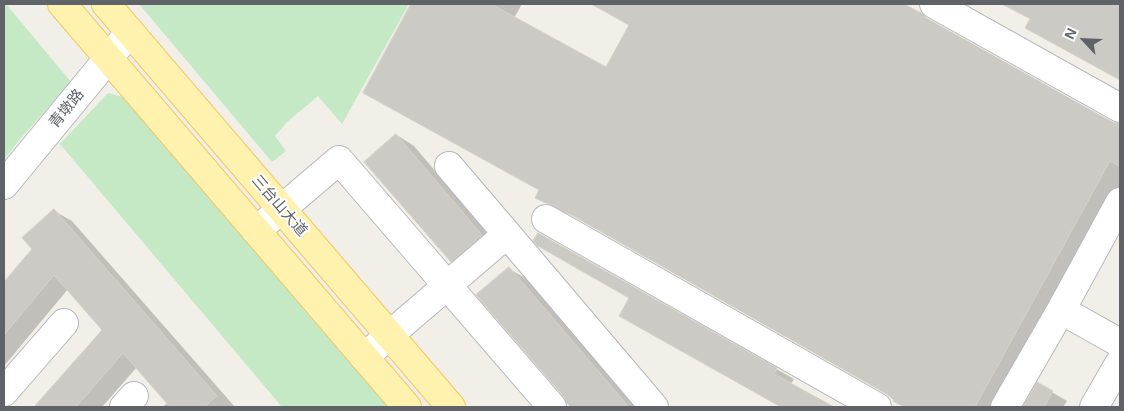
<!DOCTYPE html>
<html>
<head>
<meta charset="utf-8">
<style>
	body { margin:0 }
	#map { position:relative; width:1124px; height:411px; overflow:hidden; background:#f1efe8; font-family:Helvetica,sans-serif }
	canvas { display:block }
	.frame { position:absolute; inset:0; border:5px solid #5f6368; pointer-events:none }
	.north { position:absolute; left:1059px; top:15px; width:50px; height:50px; -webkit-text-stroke:4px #fff; paint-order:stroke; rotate:295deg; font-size:14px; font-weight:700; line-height:20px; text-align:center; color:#5f6368 }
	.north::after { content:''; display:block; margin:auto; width:18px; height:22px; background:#5f6368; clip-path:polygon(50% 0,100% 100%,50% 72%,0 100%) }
</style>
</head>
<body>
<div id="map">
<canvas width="1124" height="411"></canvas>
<div class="frame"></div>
<div class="north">N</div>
</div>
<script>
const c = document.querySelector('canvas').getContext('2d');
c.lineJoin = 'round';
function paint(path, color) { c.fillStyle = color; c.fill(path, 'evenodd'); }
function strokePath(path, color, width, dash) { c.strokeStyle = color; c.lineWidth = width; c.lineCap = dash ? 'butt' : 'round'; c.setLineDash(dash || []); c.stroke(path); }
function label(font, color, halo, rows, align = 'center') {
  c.font = font + ' Helvetica,"Noto Sans SC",sans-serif'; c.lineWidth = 4; c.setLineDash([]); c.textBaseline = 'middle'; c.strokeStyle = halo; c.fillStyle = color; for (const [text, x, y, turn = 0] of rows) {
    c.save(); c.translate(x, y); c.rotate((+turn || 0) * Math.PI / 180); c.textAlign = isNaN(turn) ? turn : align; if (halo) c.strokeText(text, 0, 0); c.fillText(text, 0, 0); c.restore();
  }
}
paint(new Path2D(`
	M 4,4 L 6,4 L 71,82 L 20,139 L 4,160 Z
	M 139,4 L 409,4 L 342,124 L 318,96 L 286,123 L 275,136 L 286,151 L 272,162 Z
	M 108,93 L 123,97 L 391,407 L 282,407 L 60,144 Z`), '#c5e8c5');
paint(new Path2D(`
	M 413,4 L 522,4 L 514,18 L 607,69 L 631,25 L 593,4 L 901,4 L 1112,123 L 1120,126 L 1120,185 L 999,407 L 906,407 L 895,401 L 896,400 L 886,393 L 573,215 L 565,213 L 537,197 L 541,190 L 364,92 Z
	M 1004,4 L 1120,4 L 1120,79 L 1044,38 L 1031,19 Z
	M 397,135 L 414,146 L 499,246 L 470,271 L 452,261 Z
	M 54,211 L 72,221 L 235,407 L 163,407 L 168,402 L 137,367 L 102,407 L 35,407 L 104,330 L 68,289 L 4,366 L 4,284 L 33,249 Z
	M 539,234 L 794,379 L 790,385 L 831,407 L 778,407 L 779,405 L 631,297 Z
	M 509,269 L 527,279 L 637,407 L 573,407 L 567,401 Z
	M 1038,384 L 1067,401 L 1063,407 L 1024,407 Z`), '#0003');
const building = new Path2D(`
	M 411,4 L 491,4 L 606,67 L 629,25 L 591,4 L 904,4 L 923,14 L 926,18 L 1112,122 L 1120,124 L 1120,167 L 1110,161 L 975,407 L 904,407 L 893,401 L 894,400 L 885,393 L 554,205 L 546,203 L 535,198 L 539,190 L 363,93 Z
	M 1002,4 L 1120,4 L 1120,80 L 1025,28 L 1030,19 Z
	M 396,134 L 482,235 L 451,262 L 364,162 Z
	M 54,209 L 217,396 L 204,407 L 170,407 L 123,353 L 76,407 L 34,407 L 102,330 L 54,275 L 4,335 L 4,282 L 32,249 L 22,238 Z
	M 538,233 L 777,368 L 774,374 L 834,407 L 781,407 L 619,316 L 629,298 L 538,246 L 533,241 Z
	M 509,267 L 522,282 L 629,407 L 571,407 L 566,402 L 564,397 L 476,295 Z
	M 1037,382 L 1053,391 L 1044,407 L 1023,407 Z`);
paint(building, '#cccac5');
strokePath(building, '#d6d1c6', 1);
const minor = new Path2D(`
	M 934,4 L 1120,108
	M 449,166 L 507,234
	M 4,185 L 130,32
	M 546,219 L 877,407
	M 256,231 L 339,160 L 552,407
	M 1061,310 L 1120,202
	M 364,357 L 507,234 L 654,407
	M 4,392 L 64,323
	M 124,407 L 134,396
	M 1005,407 L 1061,310 L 1120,343
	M 1094,407 L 1120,362`);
const major = new Path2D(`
	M 62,4 L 407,407
	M 106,4 L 451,407`);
strokePath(minor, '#b5b8bc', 30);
strokePath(major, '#f2c960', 30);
strokePath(minor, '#fff', 28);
strokePath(major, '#fff2af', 28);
label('15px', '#5f6368', '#fff', [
	["青墩路",67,109,-51],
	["三台山大道",279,206,49]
]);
</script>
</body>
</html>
